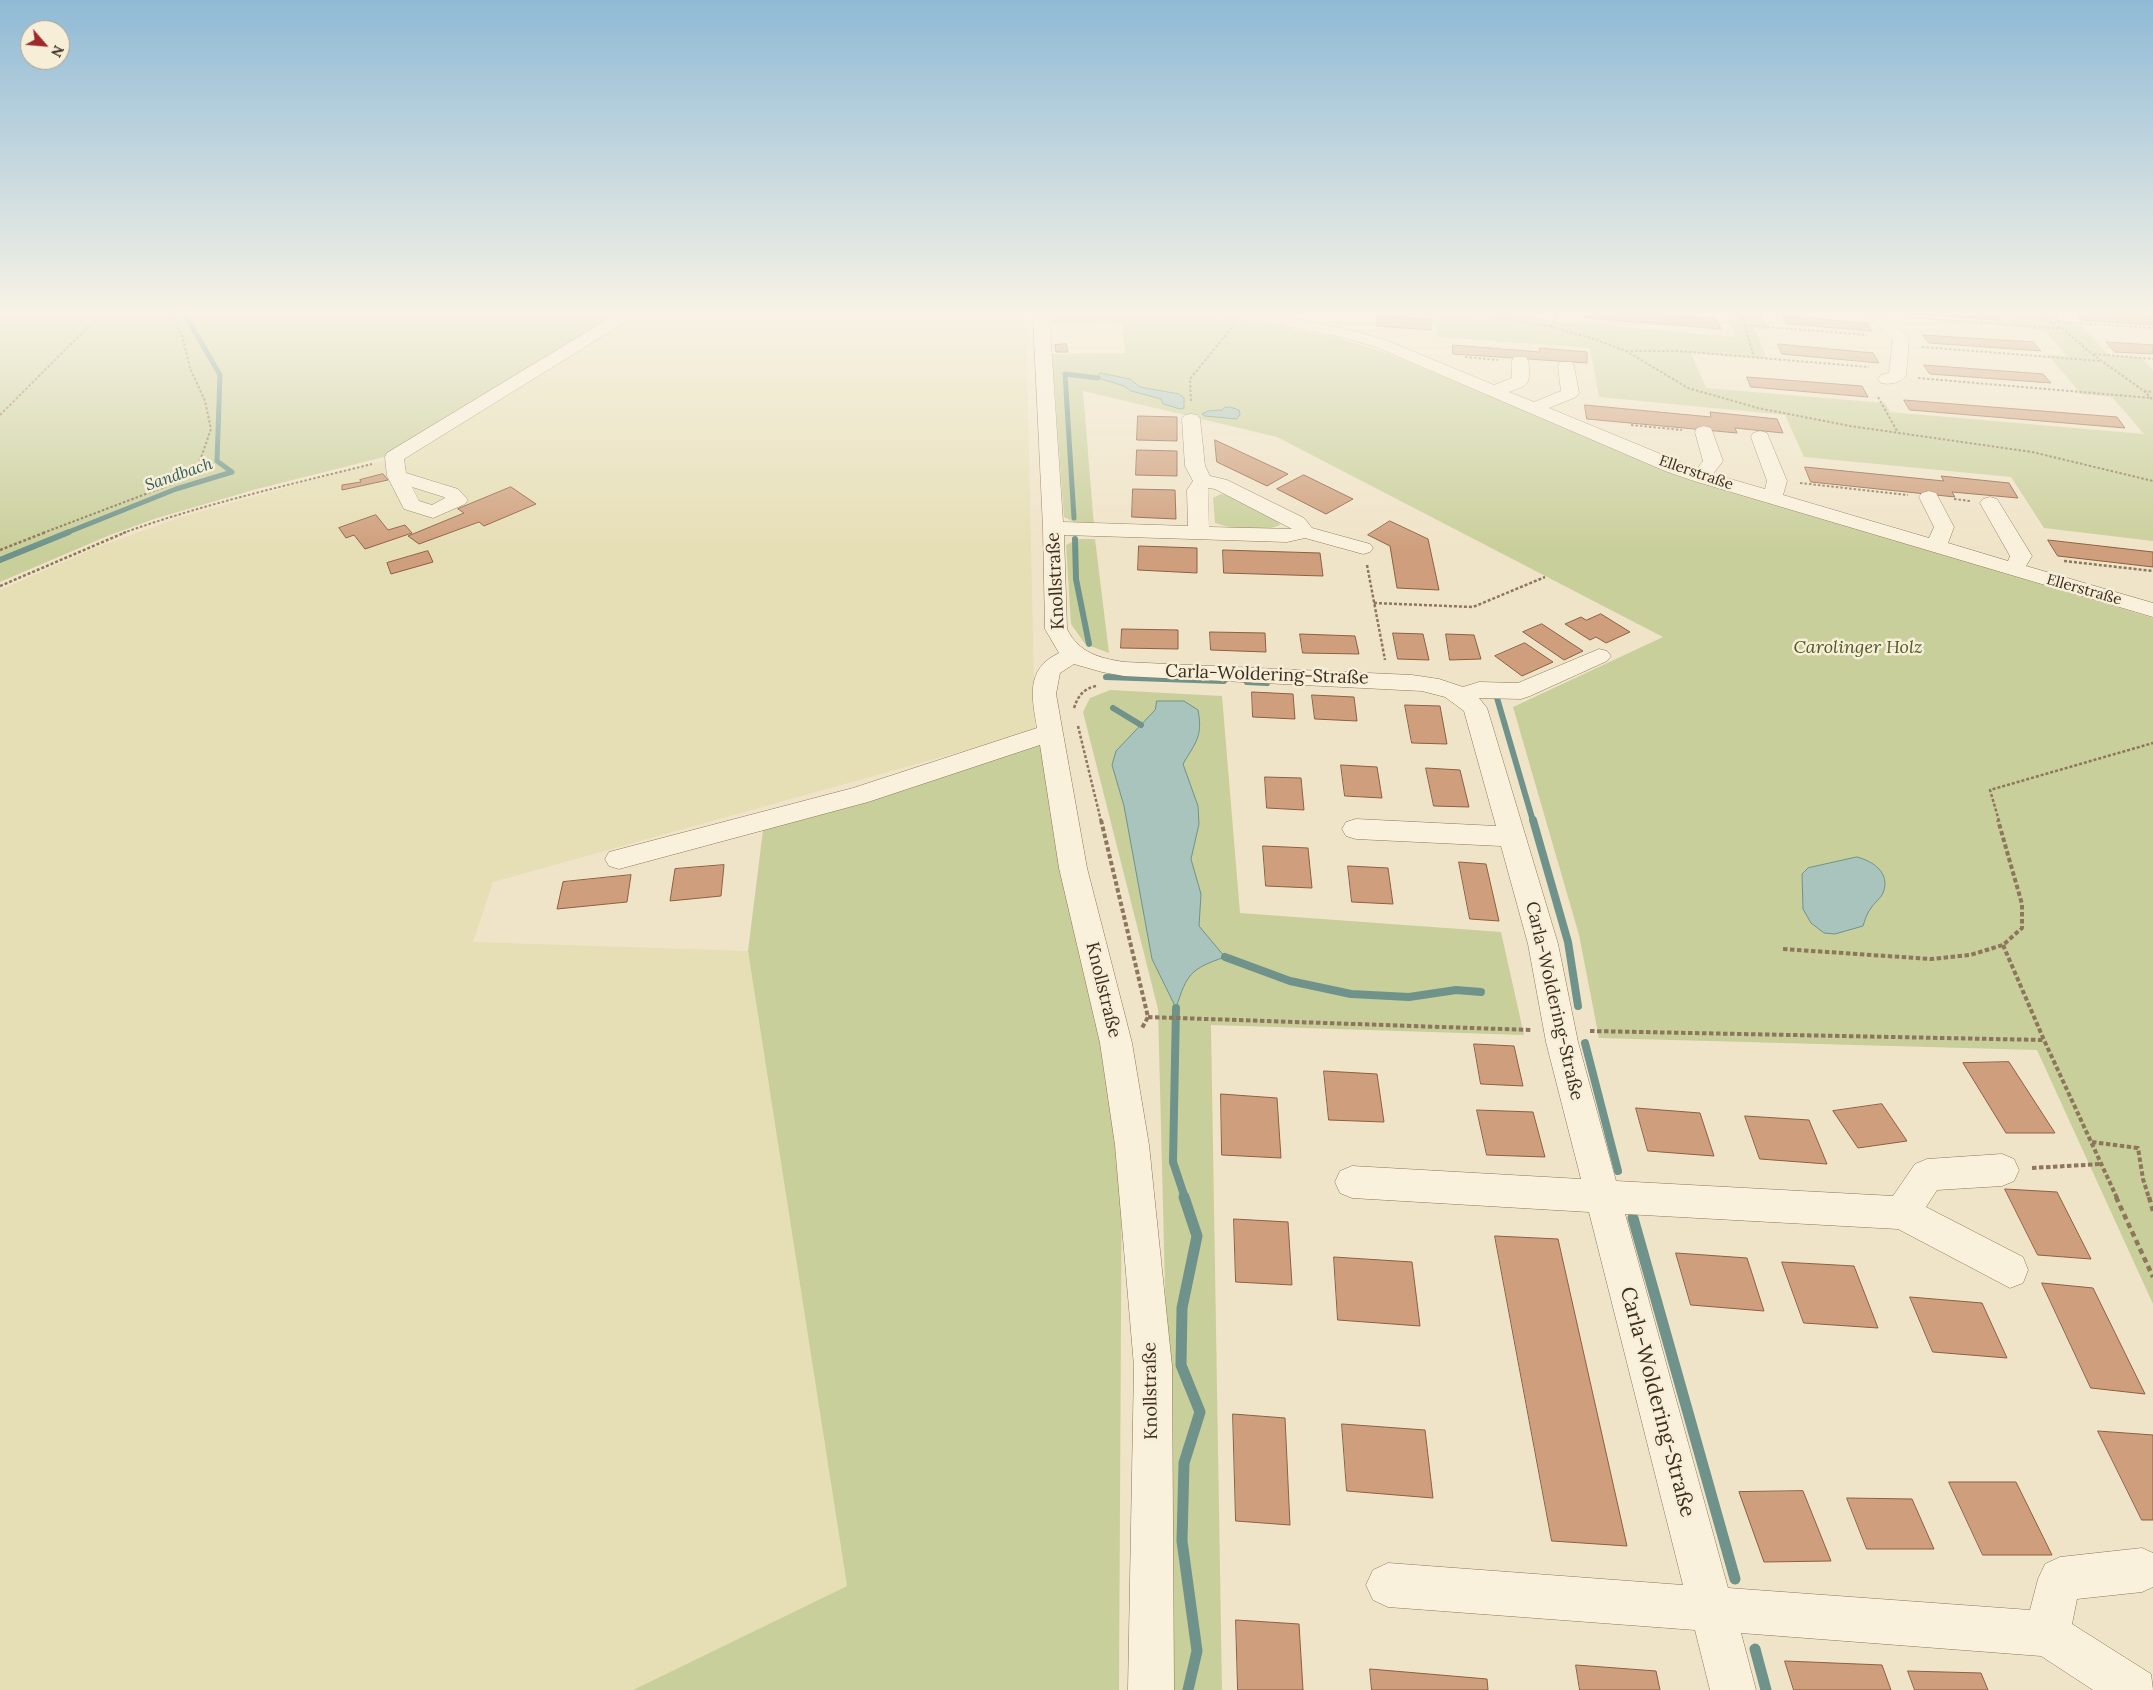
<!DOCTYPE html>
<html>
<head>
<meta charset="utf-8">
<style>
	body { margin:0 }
	#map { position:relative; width:2153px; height:1690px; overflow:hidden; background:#f0e4c8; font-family:Lora,serif }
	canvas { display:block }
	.north { position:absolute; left:20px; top:20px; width:50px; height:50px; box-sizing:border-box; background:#f7eed8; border:1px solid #ada18e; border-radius:50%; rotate:117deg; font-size:14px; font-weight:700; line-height:20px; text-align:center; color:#3d2e20 }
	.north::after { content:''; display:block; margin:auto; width:18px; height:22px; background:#9e2a2b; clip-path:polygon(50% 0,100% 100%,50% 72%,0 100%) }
</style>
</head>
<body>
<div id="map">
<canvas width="2153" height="1690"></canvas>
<div class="north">N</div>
</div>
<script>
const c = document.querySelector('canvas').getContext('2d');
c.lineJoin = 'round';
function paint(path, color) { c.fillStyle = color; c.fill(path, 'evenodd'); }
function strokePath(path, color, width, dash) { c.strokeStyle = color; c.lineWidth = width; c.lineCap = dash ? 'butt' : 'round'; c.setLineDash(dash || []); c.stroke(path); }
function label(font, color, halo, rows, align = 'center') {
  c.font = font + ' Lora,serif'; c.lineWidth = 5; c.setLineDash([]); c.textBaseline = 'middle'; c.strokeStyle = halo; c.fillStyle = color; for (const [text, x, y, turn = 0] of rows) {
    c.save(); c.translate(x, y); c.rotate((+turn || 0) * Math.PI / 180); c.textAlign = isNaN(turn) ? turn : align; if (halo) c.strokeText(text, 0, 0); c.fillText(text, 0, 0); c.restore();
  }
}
paint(new Path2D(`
	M 628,313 L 1026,313 L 1035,731 L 493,882 L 473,942 L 748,951 L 847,1586 L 633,1690 L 0,1690 L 0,590 L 95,548 L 181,517 L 405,454 Z`), '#e6deb5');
paint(new Path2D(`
	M 0,313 L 624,313 L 544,364 L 392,455 L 257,489 L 157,518 L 110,535 L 0,582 Z
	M 1052,313 L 1219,313 L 1342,339 L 1389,354 L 1687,478 L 2153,618 L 2153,1304 L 2037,1050 L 1599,1038 L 1579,935 L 1513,707 L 1663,637 L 1277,437 L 1083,391 L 1094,525 L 1078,524 L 1064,517 L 1052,354 L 1125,353 L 1121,322 L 1052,323 Z
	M 1385,313 L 1507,313 L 1558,321 L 1735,337 L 1727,313 L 1761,313 L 1769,329 L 1755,329 L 1767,359 L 1691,353 L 1706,388 L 1885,403 L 1890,412 L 2144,434 L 2112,397 L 2081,394 L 2048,355 L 2067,356 L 2044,330 L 2015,327 L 2003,313 L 2055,313 L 2062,321 L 2078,322 L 2109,355 L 2140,357 L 2153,370 L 2153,541 L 2044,528 L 2011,477 L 1804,457 L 1785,415 L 1599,397 L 1590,348 L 1437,337 L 1436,317 Z
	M 1221,494 L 1230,495 L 1277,518 L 1280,525 C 1265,533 1231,529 1215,523 L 1213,498 Z
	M 1078,539 L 1095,539 L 1109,653 L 1085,644 L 1071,624 L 1066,545 Z
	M 1110,690 L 1222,696 L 1240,913 L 1501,932 L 1524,1035 L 1211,1025 L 1222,1690 L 1166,1690 L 1167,1366 L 1158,1009 L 1083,712 L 1090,698 Z
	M 1040,738 L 1122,1135 L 1119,1690 L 633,1690 L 847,1586 L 748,951 L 763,830 Z`), '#c9cf9b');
const water = new Path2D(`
	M 1100,373 L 1130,379 L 1140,387 L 1179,394 L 1184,398 L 1184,408 L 1180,409 L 1163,404 L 1161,399 L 1131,391 L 1124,386 L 1098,378 Z
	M 1230,407 L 1239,410 L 1240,414 L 1237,419 L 1205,416 L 1202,414 L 1208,411 L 1222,410 L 1224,408 Z
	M 1157,701 L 1184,701 L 1198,710 C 1203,736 1196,742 1183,764 L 1198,806 L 1199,824 L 1191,859 L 1201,894 L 1199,926 L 1225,957 C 1190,969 1187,974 1176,1008 L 1152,959 L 1124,806 L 1112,765 L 1116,751 L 1155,710 Z
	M 1857,857 C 1873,861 1891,873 1883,893 C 1881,898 1874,903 1871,908 C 1867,913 1865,920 1863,926 L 1835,934 L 1824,933 L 1811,923 L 1803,909 L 1802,874 L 1808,868 Z`);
paint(water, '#a9c4bc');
strokePath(water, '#6f938a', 1);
strokePath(new Path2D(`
	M 1074,518 L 1065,374 L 1098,378
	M 66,533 L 176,489 L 232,472 L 217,461 L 220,375 L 184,313`), '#6f938a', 5);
strokePath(new Path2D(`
	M 1075,539 L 1076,579 L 1089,644
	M 0,560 L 69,532
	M 1106,677 L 1224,681
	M 1247,682 L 1267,683
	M 1497,698 L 1533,821
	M 1113,708 L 1141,725`), '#6f938a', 6);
strokePath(new Path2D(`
	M 1533,820 L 1568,942 L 1578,1006
	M 1225,957 L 1290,981 L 1351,994 L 1409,997 L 1456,990 L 1481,992
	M 1176,1008 L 1173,1162 L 1185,1198
	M 1585,1043 L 1618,1171`), '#6f938a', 8);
strokePath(new Path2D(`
	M 1184,1197 L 1197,1236 L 1182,1308 L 1181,1365 L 1200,1412 L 1184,1463 L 1182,1541 L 1197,1651 L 1188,1690
	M 1633,1218 L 1735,1579
	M 1755,1649 L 1766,1690`), '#6f938a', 11);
const building = new Path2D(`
	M 1585,313 L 1644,313 L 1717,319 L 1721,329 L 1586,318 Z
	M 1902,313 L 1995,313 L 2001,320 Z
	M 2075,313 L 2153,315 L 2153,325 L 2081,320 Z
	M 1378,315 L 1431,319 L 1431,330 L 1377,326 Z
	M 1783,316 L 1867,323 L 1872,331 L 1787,324 Z
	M 1923,335 L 2033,342 L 2041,351 L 1929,343 Z
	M 2106,342 L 2153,345 L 2153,354 L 2115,352 Z
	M 1066,344 L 1068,352 L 1056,352 L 1055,345 Z
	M 1778,344 L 1873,353 L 1879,363 L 1782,354 Z
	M 1453,345 L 1540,352 L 1539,348 L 1587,352 L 1587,363 L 1453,354 Z
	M 1924,365 L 2043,374 L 2051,383 L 1930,374 Z
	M 1747,377 L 1862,386 L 1868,397 L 1751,387 Z
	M 1904,400 L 2117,417 L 2125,428 L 1910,410 Z
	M 1585,405 L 1711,417 L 1710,412 L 1777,419 L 1783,433 L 1735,428 L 1737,433 L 1587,419 Z
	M 1138,416 L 1177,417 L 1177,441 L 1137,440 Z
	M 1215,440 L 1288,474 L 1267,486 L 1217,462 Z
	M 1137,450 L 1177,451 L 1177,476 L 1136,475 Z
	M 1805,467 L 1944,481 L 1941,476 L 2009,483 L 2018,498 L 1952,492 L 1955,497 L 1811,482 Z
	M 383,474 L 388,480 L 342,490 L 342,485 L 361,482 L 360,480 Z
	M 1304,475 L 1353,499 L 1326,514 L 1277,489 Z
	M 511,487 L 536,504 L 484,526 L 479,522 L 419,544 L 408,536 L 464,513 L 458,509 Z
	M 1133,489 L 1175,490 L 1176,519 L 1132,517 Z
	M 376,515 L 388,530 L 405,525 L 412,533 L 365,549 L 354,535 L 346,538 L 339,528 Z
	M 1390,521 L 1428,539 L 1439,590 L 1397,588 L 1390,546 L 1368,535 Z
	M 2048,540 L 2153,552 L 2153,567 L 2058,556 Z
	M 1139,546 L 1197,548 L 1197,573 L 1138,570 Z
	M 1223,550 L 1320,553 L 1323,576 L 1224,573 Z
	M 428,551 L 433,562 L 391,574 L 387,563 Z
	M 1601,614 L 1630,632 L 1606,643 L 1596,637 L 1590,640 L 1565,624 L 1581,617 L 1586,620 Z
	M 1542,624 L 1583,651 L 1564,660 L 1523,632 Z
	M 1122,629 L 1178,630 L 1178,649 L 1121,648 Z
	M 1210,632 L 1265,633 L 1266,652 L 1211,650 Z
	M 1393,633 L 1423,634 L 1429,660 L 1398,659 Z
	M 1300,634 L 1355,636 L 1359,654 L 1303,653 Z
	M 1446,634 L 1474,635 L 1481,659 L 1450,660 Z
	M 1525,643 L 1553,662 L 1522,676 L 1495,656 Z
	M 1252,692 L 1293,694 L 1295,719 L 1253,717 Z
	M 1312,695 L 1354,697 L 1357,721 L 1315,719 Z
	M 1405,705 L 1440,706 L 1447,744 L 1412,743 Z
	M 1341,765 L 1377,767 L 1382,798 L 1345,796 Z
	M 1426,768 L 1460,770 L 1469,807 L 1434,806 Z
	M 1265,777 L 1301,778 L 1304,810 L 1267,808 Z
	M 1263,846 L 1308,848 L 1312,888 L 1266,886 Z
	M 1459,862 L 1486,864 L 1499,921 L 1470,919 Z
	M 724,865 L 721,896 L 670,901 L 675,869 Z
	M 1348,866 L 1388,868 L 1393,904 L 1352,902 Z
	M 631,875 L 627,902 L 557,909 L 563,882 Z
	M 1474,1044 L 1514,1046 L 1523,1086 L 1481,1084 Z
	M 2009,1062 L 2055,1133 L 2006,1133 L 1963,1063 Z
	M 1324,1071 L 1377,1074 L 1384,1122 L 1329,1120 Z
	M 1221,1094 L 1277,1098 L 1281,1158 L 1222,1155 Z
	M 1882,1104 L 1907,1141 L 1858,1148 L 1833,1111 Z
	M 1636,1108 L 1700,1113 L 1714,1156 L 1648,1151 Z
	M 1477,1110 L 1533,1112 L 1545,1157 L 1487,1155 Z
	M 1745,1116 L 1809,1120 L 1827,1164 L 1760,1159 Z
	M 2005,1189 L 2057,1192 L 2091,1259 L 2038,1255 Z
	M 1234,1219 L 1288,1222 L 1292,1285 L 1236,1282 Z
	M 1495,1236 L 1558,1239 L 1627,1546 L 1552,1541 Z
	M 1676,1253 L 1747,1258 L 1764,1311 L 1691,1305 Z
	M 1334,1257 L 1412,1262 L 1420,1326 L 1338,1320 Z
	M 1782,1262 L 1854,1266 L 1878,1328 L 1804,1323 Z
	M 2042,1283 L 2093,1288 L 2145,1394 L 2091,1388 Z
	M 1910,1297 L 1982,1303 L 2007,1358 L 1933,1352 Z
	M 1233,1414 L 1285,1418 L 1290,1525 L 1236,1521 Z
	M 1342,1424 L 1425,1430 L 1433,1498 L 1347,1491 Z
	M 2098,1431 L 2153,1435 L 2153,1520 L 2142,1520 Z
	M 1949,1482 L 2016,1482 L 2052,1555 L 1983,1555 Z
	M 1803,1491 L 1831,1561 L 1764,1562 L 1739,1492 Z
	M 1847,1498 L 1912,1499 L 1934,1549 L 1867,1549 Z
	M 1236,1620 L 1299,1624 L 1303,1690 L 1238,1690 Z
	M 1785,1661 L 1882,1665 L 1891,1690 L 1794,1690 Z
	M 1576,1665 L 1656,1671 L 1660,1690 L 1580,1690 Z
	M 1370,1669 L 1487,1679 L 1488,1690 L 1372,1690 Z
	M 1908,1671 L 1981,1673 L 1988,1690 L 1915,1690 Z`);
paint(building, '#cf9f7d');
strokePath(building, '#8d5f41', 1);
const minor = new Path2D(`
	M 618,313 L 637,313 L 635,316 L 404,459 L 406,473 L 458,489 L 468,500 L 465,504 L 433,518 L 404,509 L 387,476 L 385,457 L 387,453 ZM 412,487 L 444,497 L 445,498 L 432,505 L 419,501 Z
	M 1033,313 L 1049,313 L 1063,522 L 1188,526 L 1187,490 L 1193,481 L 1185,466 L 1182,419 L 1185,415 L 1191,414 L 1197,415 L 1200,419 L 1205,466 L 1210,476 L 1227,480 L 1304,518 L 1312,528 L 1370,544 L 1373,548 L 1370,552 L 1363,554 L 1305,538 L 1287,542 L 1064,535 L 1067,629 C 1079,653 1099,658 1124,662 L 1412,675 L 1439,679 L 1463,687 L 1479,682 L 1518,683 L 1599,649 L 1607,651 L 1611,656 L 1607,661 L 1530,696 L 1521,699 L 1479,698 L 1487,708 L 1558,944 L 1578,1042 L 1616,1181 L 1893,1196 L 1915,1164 L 1927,1159 L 2002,1154 L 2014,1159 L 2019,1170 L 2014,1181 L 2002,1186 L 1937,1190 L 1926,1207 L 2023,1257 L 2028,1270 L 2023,1283 L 2010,1288 L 1898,1229 L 1625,1214 L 1728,1588 L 2030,1610 L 2038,1579 L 2045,1564 L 2060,1557 L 2142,1548 L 2153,1553 L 2153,1587 L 2142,1592 L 2077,1599 L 2072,1624 L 2151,1674 L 2153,1690 L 2093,1690 L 2041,1656 L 1741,1633 L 1756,1690 L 1710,1690 L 1695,1630 L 1388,1607 L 1373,1600 L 1366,1585 L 1373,1570 L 1388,1563 L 1683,1585 L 1589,1212 L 1352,1198 L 1340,1193 L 1335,1182 L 1340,1171 L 1352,1166 L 1581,1179 L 1546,1042 L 1528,944 L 1501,846 L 1356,839 L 1346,836 L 1342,829 L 1346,822 L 1356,819 L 1496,826 L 1464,711 L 1445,697 L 1422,691 L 1124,676 L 1102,672 L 1074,664 L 1060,673 L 1056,694 L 1087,868 L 1132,1043 L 1149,1145 L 1172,1366 L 1174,1690 L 1128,1690 L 1134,1366 L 1115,1145 L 1100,1043 L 1059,868 L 1040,745 L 868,802 L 619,869 L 609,866 L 605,859 L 609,852 L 853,788 L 1037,728 C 1032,697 1025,669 1059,653 L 1045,629 L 1043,528 ZM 1208,488 L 1215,489 L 1292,529 L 1209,527 Z
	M 1240,313 L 1269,313 L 1354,331 L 1388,341 L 1494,385 L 1512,378 L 1512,361 L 1514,357 L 1526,357 C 1529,362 1529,365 1529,370 C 1530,387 1524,386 1509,392 L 1534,402 L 1561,391 L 1558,366 L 1560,362 L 1572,362 L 1574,366 L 1579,393 L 1576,397 L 1549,408 L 1697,469 L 1703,461 L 1695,432 L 1697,428 L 1704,426 L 1711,428 L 1723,461 L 1713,474 L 1765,489 L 1767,481 L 1751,437 L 1753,433 L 1760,431 L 1767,433 L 1787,481 L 1783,495 L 1929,538 L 1934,527 L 1919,497 L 1922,493 L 1929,491 L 1936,493 L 1954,527 L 1948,543 L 2008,561 L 2010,556 L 1980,503 L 1983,499 L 1990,497 L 1997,499 L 2032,556 L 2026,566 L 2153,603 L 2153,617 L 1694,481 L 1665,471 L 1376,347 L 1345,338 L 1242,316 Z
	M 1865,313 L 1882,313 L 1909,338 L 1906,376 C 1901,383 1889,385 1881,383 L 1878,379 L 1881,375 L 1889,373 L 1893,339 Z`);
strokePath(minor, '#8d765c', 1);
strokePath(new Path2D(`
	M 1473,313 L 1551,327 L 1591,338 L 1626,351 L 1688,388 L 1758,408 L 1850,426 L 2032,452 L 2153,481
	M 1741,313 L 1754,357
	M 2034,313 L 2063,329 L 2092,354 L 2144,391 L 2153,400
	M 1908,317 L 2063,329
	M 2049,321 L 2153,328
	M 1745,325 L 1867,335
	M 1551,327 L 1558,313
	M 1922,347 L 2101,361
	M 1626,351 L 1678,351 L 1869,367
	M 2094,354 L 2153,359
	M 1465,357 L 1498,360
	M 1918,378 L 2151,398
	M 2144,391 L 2153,392
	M 1878,397 L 1897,431
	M 1191,401 L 1190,379 L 1234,325
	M 0,415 L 102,313
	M 1631,425 L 1682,430
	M 1800,483 L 1908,495
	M 1954,499 L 1970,501
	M 43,533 L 172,484 L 197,469 L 211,429 L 205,401 L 190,368 L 182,335 L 170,313
	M 123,533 C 204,504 288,485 372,464`), '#8d765c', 2, [2.5, 2]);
strokePath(new Path2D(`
	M 0,550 L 46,532
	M 2064,561 L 2153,571
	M 1367,565 L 1385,660
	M 0,586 L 126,532
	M 1374,603 L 1473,607 L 1545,577
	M 1074,708 C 1078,696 1083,689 1096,686
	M 1078,726 L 1101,821
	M 1999,821 L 1990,790 L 2153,743`), '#8d765c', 2.5, [3, 2]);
strokePath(new Path2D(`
	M 1101,820 L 1148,1017 L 1142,1028
	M 2003,945 L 2044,1040 L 2117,1198
	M 1783,949 L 1931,959 L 1970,955 L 2003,945 L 2022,928 L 2022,904 L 1998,820
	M 1148,1017 L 1531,1030
	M 1590,1031 L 2044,1040
	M 2092,1142 L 2138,1148 L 2143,1179 L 2149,1198
	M 2032,1168 L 2101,1164`), '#8d765c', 4, [4.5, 2.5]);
strokePath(new Path2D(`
	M 2116,1197 L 2153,1277
	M 2149,1197 L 2153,1211`), '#8d765c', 4.5, [5.5, 4]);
paint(minor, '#faf1dc');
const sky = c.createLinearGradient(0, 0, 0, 549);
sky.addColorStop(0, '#8fbad6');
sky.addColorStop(0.57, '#f8f3e6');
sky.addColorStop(1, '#f8f3e600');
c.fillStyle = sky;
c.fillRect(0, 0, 2153, 549);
label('15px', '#3d2e20', '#f7eed8', [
	["Ellerstraße",1696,473,19],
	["Ellerstraße",2084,590,16]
]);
label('italic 16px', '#2f5d5a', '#f7eed8', [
	["Sandbach",179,475,-19]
]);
label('18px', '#3d2e20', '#f7eed8', [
	["Knollstraße",1056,581,-93],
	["Carla-Woldering-Straße",1267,675,2],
	["Knollstraße",1103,990,76],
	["Carla-Woldering-Straße",1554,1001,77],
	["Knollstraße",1151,1391,-91]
]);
label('italic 18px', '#4d5a26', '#f7eed8', [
	["Carolinger Holz",1858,648]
]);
label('21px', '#3d2e20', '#f7eed8', [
	["Carla-Woldering-Straße",1657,1402,75]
]);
</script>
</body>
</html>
